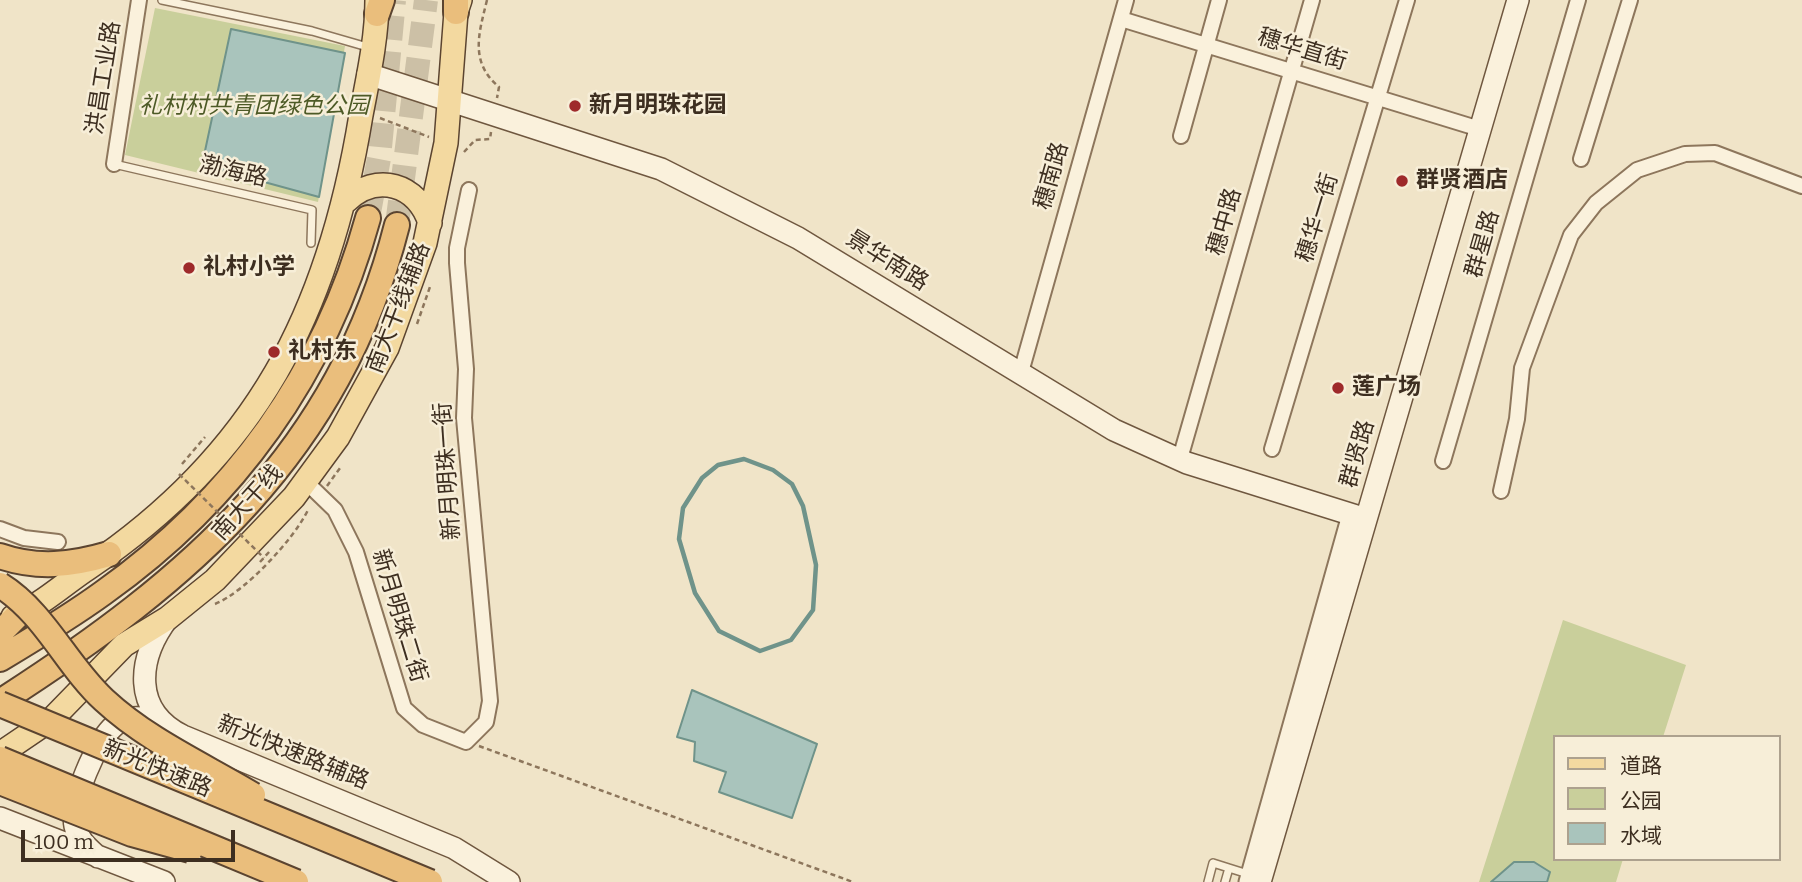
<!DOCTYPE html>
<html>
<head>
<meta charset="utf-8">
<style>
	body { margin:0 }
	#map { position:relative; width:1802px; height:882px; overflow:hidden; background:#f0e4c8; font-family:Bitter,"Noto Sans SC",serif }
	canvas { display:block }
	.legend { position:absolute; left:1553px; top:735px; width:228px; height:126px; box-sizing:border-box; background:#f7eed8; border:2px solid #ada18e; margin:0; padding:9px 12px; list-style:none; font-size:21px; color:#3d2e20 }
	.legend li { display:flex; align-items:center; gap:14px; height:35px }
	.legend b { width:35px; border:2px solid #ada18e }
	.scale { position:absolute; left:21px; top:830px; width:214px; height:32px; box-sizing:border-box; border:4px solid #3d2e20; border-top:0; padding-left:9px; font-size:21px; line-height:24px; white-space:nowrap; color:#3d2e20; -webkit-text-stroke:5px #f7eed8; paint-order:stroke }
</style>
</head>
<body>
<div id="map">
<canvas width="1802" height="882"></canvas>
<ul class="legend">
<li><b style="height:9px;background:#f3d9a0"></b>道路</li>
<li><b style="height:19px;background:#c9cf9b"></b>公园</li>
<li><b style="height:19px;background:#a9c4bc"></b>水域</li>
</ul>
<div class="scale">100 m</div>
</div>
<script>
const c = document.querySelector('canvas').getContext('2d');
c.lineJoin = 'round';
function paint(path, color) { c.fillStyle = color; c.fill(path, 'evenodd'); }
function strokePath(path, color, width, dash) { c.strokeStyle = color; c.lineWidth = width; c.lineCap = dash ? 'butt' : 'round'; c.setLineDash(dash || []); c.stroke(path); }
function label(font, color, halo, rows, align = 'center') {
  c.font = font + ' Bitter,"Noto Sans SC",serif'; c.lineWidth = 5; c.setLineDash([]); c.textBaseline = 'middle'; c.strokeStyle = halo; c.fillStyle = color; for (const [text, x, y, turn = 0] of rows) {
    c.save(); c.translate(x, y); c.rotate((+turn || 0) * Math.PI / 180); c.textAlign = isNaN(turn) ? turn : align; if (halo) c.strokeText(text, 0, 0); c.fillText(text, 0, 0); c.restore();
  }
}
paint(new Path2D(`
	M 155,8 L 345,46 L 318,202 L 125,155 Z
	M 1563,620 L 1686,665 L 1663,737 L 1555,737 L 1555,859 L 1623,859 L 1616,882 L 1479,882 Z`), '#c9cf9b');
const water = new Path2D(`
	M 231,29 L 345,53 L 319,197 L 202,165 Z
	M 692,690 L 817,744 L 792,818 L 719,792 L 726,772 L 694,761 L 695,742 L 677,737 Z
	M 1514,862 L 1534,862 L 1550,872 L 1547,882 L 1491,882 Z`);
paint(water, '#a9c4bc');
strokePath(water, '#6f938a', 2);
strokePath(new Path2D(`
	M 744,459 L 773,470 L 792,484 L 803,506 L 816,565 L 813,610 L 791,640 L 760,651 L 719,631 L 695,593 L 679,539 L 683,508 L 702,478 L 718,465 Z`), '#6f938a', 4.5);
strokePath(new Path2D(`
	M 368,218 L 379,158 L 394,0
	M 397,225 L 426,0`), '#ccc0a6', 24, [24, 12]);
const service = new Path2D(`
	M 162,0 L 312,31 L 371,48
	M 114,164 L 312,210 L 311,243
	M 1208,882 L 1213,863 L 1251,875
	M 1225,882 L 1229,868`);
const minor = new Path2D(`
	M 1121,19 L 1470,126
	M 1181,136 L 1219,0
	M 1581,159 L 1630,0
	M 114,164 L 139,0
	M 1023,365 L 1126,0
	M 1272,449 L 1407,0
	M 1181,455 L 1312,0
	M 1443,461 L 1578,0
	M 306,482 L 335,510 L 356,552 L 404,708 L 423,725 L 466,742 L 486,722 L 490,701 L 464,418 L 466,369 L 457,263 L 457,248 L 469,190
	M 1501,491 L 1517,419 L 1522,368 L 1571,235 L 1596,203 L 1637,170 L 1685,154 L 1715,153 L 1802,186
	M 0,529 L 24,538 L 58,542`);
const tertiary = new Path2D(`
	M 1249,882 L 1352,515`);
const secondary = new Path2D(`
	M 368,74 L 661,169 L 798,238 L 1114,430 L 1187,463 L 1366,519
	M 168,618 C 137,659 132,711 183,736 L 454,848 L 509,882
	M 0,818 L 164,882
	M 98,857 C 88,848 78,840 75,826 C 70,802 96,741 115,725 C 123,719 132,717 141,718
	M 1260,882 L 1518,0`);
const primary = new Path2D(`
	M 346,201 C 377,172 417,184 430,223
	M 13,617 C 39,607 65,583 88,568 C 257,454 329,312 361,115 C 368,78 377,38 377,0
	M 0,754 L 53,718 L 124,645 L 168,618 L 215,580 L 294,497 L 338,437 L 387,348 L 425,243 L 446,143 L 456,12 L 460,0`);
const trunk = new Path2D(`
	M 456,0 L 456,12
	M 377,14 L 382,0
	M 0,556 C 37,569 72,565 109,554
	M 0,633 L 19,614
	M 0,659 C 35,638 70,617 103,593 C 234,500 325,374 368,218
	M 0,702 C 190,580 339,453 397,225`);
strokePath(service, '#8d765c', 10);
strokePath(minor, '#8d765c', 18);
strokePath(tertiary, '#8d765c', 23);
strokePath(secondary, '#6f573f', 24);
strokePath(primary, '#5b4430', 26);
strokePath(trunk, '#5b4430', 28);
strokePath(new Path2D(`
	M 487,0 C 479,33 469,62 499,87 L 497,98
	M 380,118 L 429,137
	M 464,152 L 475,140 L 490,139 L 491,132
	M 417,324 L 431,284
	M 182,464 L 205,437
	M 327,486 L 340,468
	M 260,562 L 270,551
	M 215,604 C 245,592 294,539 308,510
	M 479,746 L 853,882`), '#8d765c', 2.5, [5, 3.5]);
strokePath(service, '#faf1dc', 7);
strokePath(minor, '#faf1dc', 14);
strokePath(tertiary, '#faf1dc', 19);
strokePath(secondary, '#faf1dc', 21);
strokePath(primary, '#f3d9a0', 23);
strokePath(trunk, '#eabe7c', 24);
const trunkBridge = new Path2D(`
	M 0,585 C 45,613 66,665 104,700 C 147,740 203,765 253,795
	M 0,704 L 430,882
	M 0,759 L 296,882
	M 0,782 L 132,834 L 190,850`);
strokePath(trunkBridge, '#5b4430', 28, []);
strokePath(new Path2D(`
	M 179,474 L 264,558`), '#8d765c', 2.5, [5, 3.5]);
strokePath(trunkBridge, '#eabe7c', 24);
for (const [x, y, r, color] of [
	[575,106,7,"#9e2a2b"],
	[1402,181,7,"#9e2a2b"],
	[189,268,7,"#9e2a2b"],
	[274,352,7,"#9e2a2b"],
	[1338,388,7,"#9e2a2b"]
]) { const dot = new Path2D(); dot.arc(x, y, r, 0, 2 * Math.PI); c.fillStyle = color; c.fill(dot); strokePath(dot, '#f7eed8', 2.5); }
label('23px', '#3d2e20', '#f7eed8', [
	["穗华直街",1302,50,17],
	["洪昌工业路",104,78,-81],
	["渤海路",233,172,13],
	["穗南路",1052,176,-74],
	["穗华一街",1318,218,-73],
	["穗中路",1225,222,-74],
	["群星路",1483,244,-74],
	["景华南路",887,261,32],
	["南大干线辅路",399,308,-69],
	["群贤路",1358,454,-74],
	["新月明珠一街",448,471,-94],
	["南大干线",248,503,-48],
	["新月明珠二街",399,616,73],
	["新光快速路辅路",293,753,22],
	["新光快速路",157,769,22]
]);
label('bold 23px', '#3d2e20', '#f7eed8', [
	["新月明珠花园",589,106],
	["群贤酒店",1416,181],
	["礼村小学",203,268],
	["礼村东",288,352],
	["莲广场",1352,388]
], 'left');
label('italic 23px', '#4d5a26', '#f7eed8', [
	["礼村村共青团绿色公园",254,107]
]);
</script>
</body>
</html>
